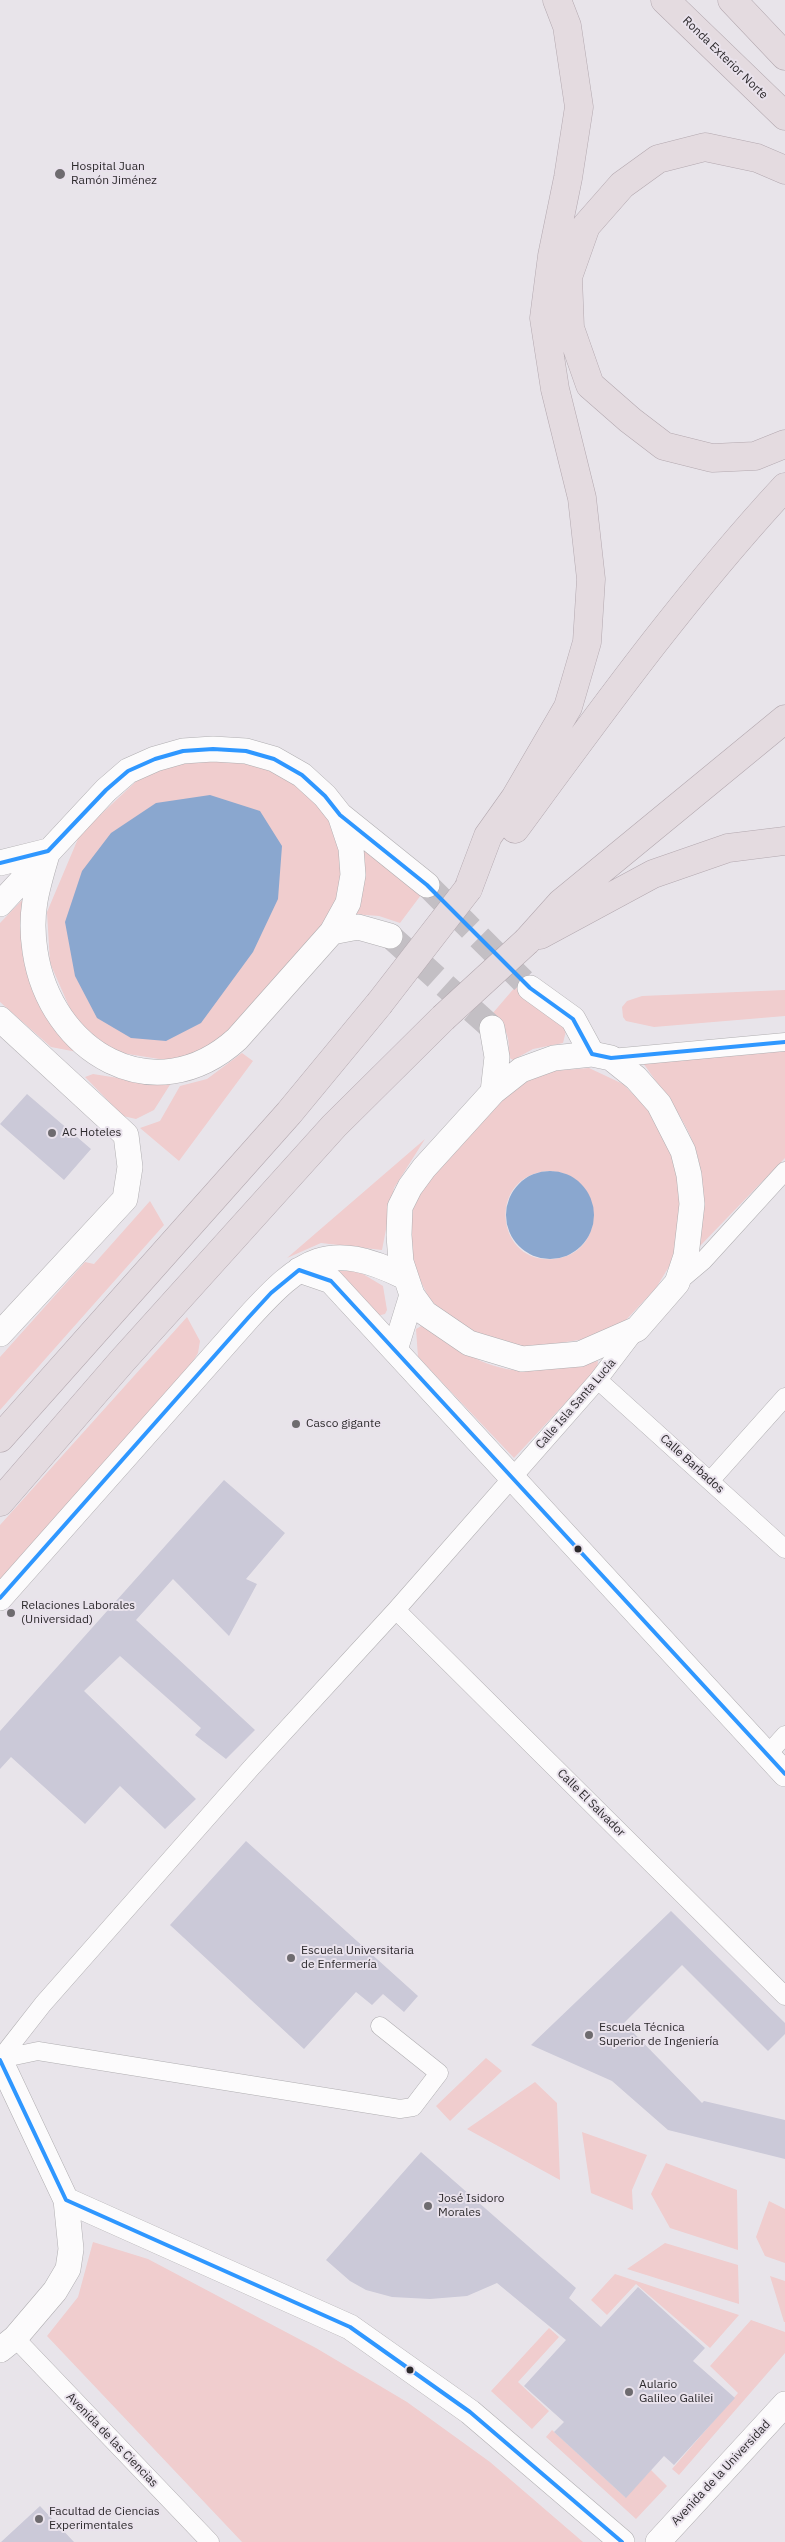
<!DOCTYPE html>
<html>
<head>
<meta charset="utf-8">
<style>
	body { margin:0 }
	canvas { display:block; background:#e8e4ea }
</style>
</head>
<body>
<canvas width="785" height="2542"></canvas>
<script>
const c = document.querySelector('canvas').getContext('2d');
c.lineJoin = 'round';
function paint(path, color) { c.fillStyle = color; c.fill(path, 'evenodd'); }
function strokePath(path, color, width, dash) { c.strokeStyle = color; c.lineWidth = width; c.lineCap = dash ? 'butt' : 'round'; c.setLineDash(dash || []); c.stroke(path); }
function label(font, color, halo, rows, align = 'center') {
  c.font = font + ' "IBM Plex Sans",sans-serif'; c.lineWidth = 4; c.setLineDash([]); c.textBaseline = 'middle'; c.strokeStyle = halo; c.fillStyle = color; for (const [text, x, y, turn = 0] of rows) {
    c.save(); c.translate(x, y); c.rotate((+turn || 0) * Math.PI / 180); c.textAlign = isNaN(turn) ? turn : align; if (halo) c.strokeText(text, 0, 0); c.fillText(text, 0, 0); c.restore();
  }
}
paint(new Path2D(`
	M 210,756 L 272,767 L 326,809 L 342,856 L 339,898 L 319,931 L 218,1044 L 172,1061 L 115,1052 L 75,1020 L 50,963 L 47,912 L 80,834 L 144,774 Z
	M 360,838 L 421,895 L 400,923 L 379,916 L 353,914 Z
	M 26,896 C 24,911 22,927 22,942 C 23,984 48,1024 77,1052 L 51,1047 L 0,1002 L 0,923 Z
	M 516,986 L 567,1027 L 563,1043 L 533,1049 L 513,1060 L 508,1057 C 511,1038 506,1026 492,1014 Z
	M 785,990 L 785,1016 L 654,1027 L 626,1021 L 623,1017 L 622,1007 L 627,1001 L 642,996 Z
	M 785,1051 L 785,1158 L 699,1247 C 702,1216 706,1182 696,1151 C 686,1119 662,1090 643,1063 Z
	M 242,1053 L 253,1061 L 179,1161 L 140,1128 L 160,1121 L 180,1086 L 207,1079 Z
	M 589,1068 L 623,1084 L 656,1117 L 680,1166 L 682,1213 L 673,1260 L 656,1288 L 625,1321 L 585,1339 L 521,1349 L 467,1331 L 430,1300 L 412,1264 L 409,1211 L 423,1185 L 487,1111 L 523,1083 L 553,1071 ZM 547,1171 C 605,1171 610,1253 554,1259 C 496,1265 486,1177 547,1171 Z
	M 93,1074 L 156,1084 L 173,1080 L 154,1110 L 136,1119 L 123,1116 L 85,1077 Z
	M 425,1139 L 394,1188 L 382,1250 L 321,1243 L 287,1258 Z
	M 150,1201 L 164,1225 L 0,1410 L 0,1357 L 85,1262 L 94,1264 Z
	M 335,1270 L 358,1271 L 383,1286 L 387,1310 L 385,1314 L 377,1316 Z
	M 187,1317 L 200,1341 L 198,1353 L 190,1366 L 0,1580 L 0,1525 Z
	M 423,1325 C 450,1345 478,1365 513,1370 C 536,1373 574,1365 598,1361 L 597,1369 L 514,1458 L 418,1357 L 416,1329 Z
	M 486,2058 L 502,2071 L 450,2121 L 436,2106 Z
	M 535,2082 L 557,2103 L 560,2180 L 467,2129 Z
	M 582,2132 L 647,2155 L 632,2190 L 633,2210 L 591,2193 Z
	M 666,2163 L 737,2190 L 738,2250 L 670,2228 L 651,2194 Z
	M 769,2201 L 785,2209 L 785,2263 L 765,2256 L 756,2237 Z
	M 93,2242 L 148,2259 L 316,2348 L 407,2402 L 490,2462 L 583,2542 L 242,2542 L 47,2336 L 78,2297 Z
	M 665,2243 L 738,2265 L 739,2304 L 627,2269 Z
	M 615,2274 L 739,2315 L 710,2348 L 636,2284 L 607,2315 L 591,2300 Z
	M 770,2276 L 785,2281 L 785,2322 L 784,2322 Z
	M 751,2320 L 785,2332 L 785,2353 L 679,2475 L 672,2469 L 738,2393 L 710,2366 Z
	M 549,2328 L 559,2337 L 518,2382 L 549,2411 L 532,2429 L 491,2391 Z
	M 552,2430 L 625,2497 L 651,2470 L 667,2486 L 636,2519 L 546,2437 Z`), '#f0cdce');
paint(new Path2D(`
	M 210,795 L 260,811 L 282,846 L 278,899 L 253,952 L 201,1023 L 166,1041 L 131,1038 L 97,1018 L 75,976 L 65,922 L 82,871 L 111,833 L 156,803 Z
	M506 1215a44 44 0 1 1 88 0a44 44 0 1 1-88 0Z`), '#8aa7cf');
paint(new Path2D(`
	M 27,1094 L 91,1149 L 64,1180 L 0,1124 Z
	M 224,1480 L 285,1533 L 246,1579 L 257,1584 L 229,1636 L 173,1579 L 136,1620 L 255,1730 L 226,1759 L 195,1735 L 201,1728 L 120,1656 L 84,1691 L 196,1799 L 165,1829 L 120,1786 L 85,1824 L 11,1757 L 0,1769 L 0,1731 Z
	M 246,1841 L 418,1996 L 404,2012 L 383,1994 L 372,2005 L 356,1992 L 304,2049 L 170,1925 Z
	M 671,1911 L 785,2023 L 785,2034 L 768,2051 L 682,1965 L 624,2023 L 702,2103 L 704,2101 L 785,2120 L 785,2159 L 668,2130 L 612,2081 L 531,2045 Z
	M 421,2152 L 576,2288 L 569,2298 L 601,2327 L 638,2287 L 705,2348 L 693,2361 L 735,2398 L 674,2465 L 664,2456 L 626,2498 L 554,2432 L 564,2422 L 524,2386 L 566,2340 L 497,2283 L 467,2296 L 430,2299 L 392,2297 L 366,2290 L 350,2281 L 326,2260 Z
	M 40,2506 L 74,2542 L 1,2542 Z`), '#cbc9d8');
strokePath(new Path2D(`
	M 427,885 L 530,988
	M 390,936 L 492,1028`), '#c3bfc4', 25, [25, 12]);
const street = new Path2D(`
	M 611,1058 L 785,1042
	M 677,1283 L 703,1261 L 785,1171
	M 598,1380 L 785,1549
	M 710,1481 L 785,1397
	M 396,1610 L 785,1996
	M 767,1755 L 785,1735
	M 0,2059 L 43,2004 L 251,1768 L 396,1610 L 598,1380 L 636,1330
	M 0,2059 L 38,2051 L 400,2109 L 413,2107 L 439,2073 L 380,2026
	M 15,2338 L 210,2542`);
const secondary = new Path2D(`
	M 48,851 C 37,888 29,912 35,951 C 50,1052 154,1114 237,1039 L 332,932 L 348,903 L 353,875 L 351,848 L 340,815
	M 0,863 L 48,851
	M 0,904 L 106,790 L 128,771 L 155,759 L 183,751 L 213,749 L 246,751 L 274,759 L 302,775 L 325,796 L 340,815 L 427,885
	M 332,932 L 358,927 L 390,936
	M 530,988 L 573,1019 L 592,1054
	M 0,1019 L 126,1135 L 130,1167 L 125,1199 L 0,1334
	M 492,1028 L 497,1057 L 493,1092
	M 592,1054 L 611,1058 L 636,1078 L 659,1104 L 683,1151 L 689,1175 L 692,1204 L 686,1256 L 677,1283 L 637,1329 L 580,1354 L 522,1359 L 469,1343 L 425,1313 L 412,1295 L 401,1262 L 399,1235 L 400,1207 L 410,1187 L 424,1168 L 493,1092 L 521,1070 L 554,1058 Z
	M 299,1270 L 331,1281 L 785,1774
	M 395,1350 L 412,1295
	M 0,1598 L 248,1318 C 302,1259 328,1239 405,1277
	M 0,2060 L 66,2200 L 71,2249 L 68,2269 L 55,2291 L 15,2338 L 0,2350
	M 66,2200 L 350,2327 L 470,2412 L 622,2542
	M 658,2542 L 785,2404`);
const highway = new Path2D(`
	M 665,0 L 785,116
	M 732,0 L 785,56
	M 785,170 L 757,158 L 705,147 L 658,159 L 622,185 L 586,226 L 568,277 L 570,328 L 590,385 L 630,420 L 664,446 L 712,458 L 755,456 L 785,444
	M 515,829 C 601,712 686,594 785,487
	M 468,889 L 488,836 L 515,798 L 568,707 L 587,642 L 591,579 L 582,498 L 555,389 L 544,318 L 552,256 L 568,178 L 579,107 L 567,26 L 557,0
	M 540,935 L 653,874 L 728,848 L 785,841
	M 527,941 L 561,903 L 785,719
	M 0,1438 L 289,1113 L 379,1004
	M 0,1502 L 123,1360 L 334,1126 L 443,1018`);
strokePath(street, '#b0aeb1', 19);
strokePath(secondary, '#b0aeb1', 26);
strokePath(highway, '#b3a8af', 29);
strokePath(street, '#fcfbfc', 18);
strokePath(secondary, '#fcfbfc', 25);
strokePath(highway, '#e4dbe0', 28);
const highwayBridge = new Path2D(`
	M 379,1004 L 468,889
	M 443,1018 L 527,941`);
strokePath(highwayBridge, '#b3a8af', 29, []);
strokePath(highwayBridge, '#e4dbe0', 28);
strokePath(new Path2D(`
	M 0,863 L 48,851 L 106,790 L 128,771 L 155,759 L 183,751 L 213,749 L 246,751 L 274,759 L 302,775 L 325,796 L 340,815 L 427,885 L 530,988 L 573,1019 L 592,1054 L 611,1058 L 785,1042
	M 0,1598 L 248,1318 L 271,1293 L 299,1270 L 331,1281 L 785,1774
	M 0,2060 L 66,2200 L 350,2327 L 470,2412 L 622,2542`), '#2f97ff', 4);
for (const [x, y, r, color] of [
	[60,174,6,"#6e6b6f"],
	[52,1133,5,"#6e6b6f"],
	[296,1424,5,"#6e6b6f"],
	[578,1549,4.5,"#2d2a2d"],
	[11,1613,5,"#6e6b6f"],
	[291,1958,5,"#6e6b6f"],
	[589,2035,5,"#6e6b6f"],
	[428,2206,5,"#6e6b6f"],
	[410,2370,4.5,"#2d2a2d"],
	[629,2392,5,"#6e6b6f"],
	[39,2519,5,"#6e6b6f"]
]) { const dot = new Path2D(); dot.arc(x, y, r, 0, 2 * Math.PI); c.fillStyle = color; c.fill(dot); strokePath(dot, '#e9e2ec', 2); }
label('12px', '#2d2a2d', '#e9e2ec', [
	["Ronda Exterior Norte",725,58,44],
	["Calle Isla Santa Lucía",576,1404,-49],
	["Calle Barbados",692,1464,42],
	["Calle El Salvador",591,1803,45],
	["Avenida de las Ciencias",112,2440,46],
	["Avenida de la Universidad",721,2473,-47]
]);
label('12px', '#2d2a2d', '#e9e2ec', [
	["Hospital Juan",71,167],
	["Ramón Jiménez",71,181],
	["AC Hoteles",62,1133],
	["Casco gigante",306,1424],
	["Relaciones Laborales",21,1606],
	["(Universidad)",21,1620],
	["Escuela Universitaria",301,1951],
	["de Enfermería",301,1965],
	["Escuela Técnica",599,2028],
	["Superior de Ingeniería",599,2042],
	["José Isidoro",438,2199],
	["Morales",438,2213],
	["Aulario",639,2385],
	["Galileo Galilei",639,2399],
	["Facultad de Ciencias",49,2512],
	["Experimentales",49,2526]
], 'left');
</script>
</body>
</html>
